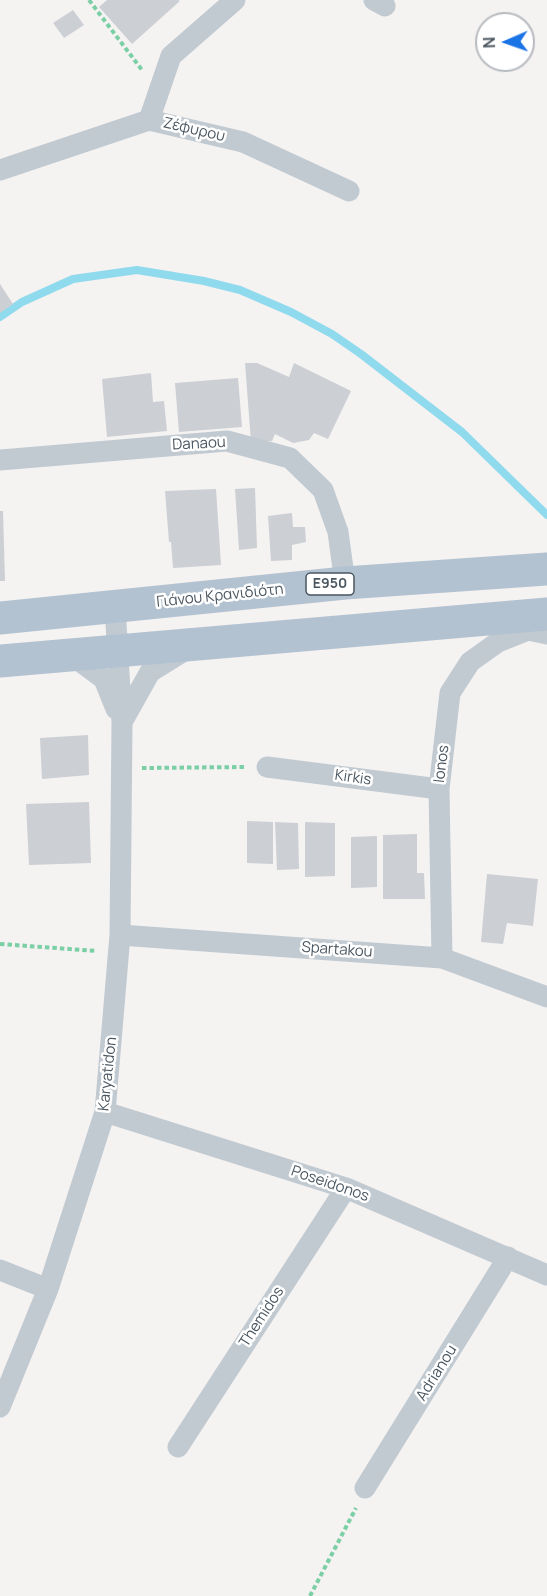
<!DOCTYPE html>
<html>
<head>
<meta charset="utf-8">
<style>
	body { margin:0 }
	#map { position:relative; width:547px; height:1596px; overflow:hidden; background:#f5f2f2; font-family:Manrope,sans-serif }
	canvas { display:block }
	.north { position:absolute; left:475px; top:12px; width:60px; height:60px; box-sizing:border-box; background:#fff; border:2px solid #b7bbbf; border-radius:50%; rotate:268deg; font-size:16px; font-weight:700; line-height:24px; text-align:center; color:#4a5660 }
	.north::after { content:''; display:block; margin:auto; width:21px; height:27px; background:#1b74e6; clip-path:polygon(50% 0,100% 100%,50% 72%,0 100%) }
</style>
</head>
<body>
<div id="map">
<canvas width="547" height="1596"></canvas>
<div class="north">N</div>
</div>
<script>
const c = document.querySelector('canvas').getContext('2d');
c.lineJoin = 'round';
function strokePath(path, color, width, dash) { c.strokeStyle = color; c.lineWidth = width; c.lineCap = dash ? 'butt' : 'round'; c.setLineDash(dash || []); c.stroke(path); }
function paint(path, color) { c.fillStyle = color; c.fill(path, 'evenodd'); }
function label(font, color, halo, rows, align = 'center') {
  c.font = font + ' Manrope,sans-serif'; c.lineWidth = 5; c.setLineDash([]); c.textBaseline = 'middle'; c.strokeStyle = halo; c.fillStyle = color; for (const [text, x, y, turn = 0] of rows) {
    c.save(); c.translate(x, y); c.rotate((+turn || 0) * Math.PI / 180); c.textAlign = isNaN(turn) ? turn : align; if (halo) c.strokeText(text, 0, 0); c.fillText(text, 0, 0); c.restore();
  }
}
strokePath(new Path2D(`
	M 0,317 L 22,302 L 73,279 L 137,270 L 204,281 L 240,290 L 291,312 L 332,334 L 361,354 L 462,432 L 547,515`), '#90daed', 8);
paint(new Path2D(`
	M 107,0 L 178,0 L 180,1 L 132,44 L 99,7 Z
	M 73,10 L 84,25 L 64,38 L 53,23 Z
	M 0,284 L 13,304 L 0,313 Z
	M 245,363 L 257,363 L 289,377 L 294,363 L 351,391 L 328,439 L 314,433 L 309,440 L 293,443 L 275,434 L 272,441 L 251,442 Z
	M 151,373 L 153,402 L 164,401 L 167,431 L 107,437 L 102,379 Z
	M 238,378 L 242,427 L 179,432 L 175,383 Z
	M 255,488 L 257,548 L 239,550 L 235,489 Z
	M 216,489 L 221,565 L 173,568 L 171,542 L 169,542 L 165,491 Z
	M 0,511 L 3,511 L 5,581 L 0,581 Z
	M 292,513 L 293,527 L 305,527 L 306,542 L 292,545 L 292,560 L 271,561 L 268,516 Z
	M 88,735 L 89,775 L 42,779 L 40,738 Z
	M 89,802 L 91,863 L 29,865 L 26,804 Z
	M 247,821 L 273,822 L 273,864 L 247,863 Z
	M 275,822 L 298,823 L 299,869 L 277,870 Z
	M 305,822 L 335,823 L 335,876 L 305,877 Z
	M 417,834 L 417,873 L 424,873 L 425,899 L 383,899 L 383,835 Z
	M 377,836 L 377,887 L 351,888 L 351,837 Z
	M 487,874 L 538,879 L 533,926 L 507,923 L 503,944 L 481,942 Z`), '#cccfd4');
strokePath(new Path2D(`
	M 89,0 L 142,70
	M 142,768 L 245,767
	M 0,944 L 97,951
	M 310,1596 L 356,1508`), '#7acfa5', 4, [4.5, 3]);
strokePath(new Path2D(`
	M 374,0 L 385,6
	M 149,120 L 171,56 L 235,0
	M 0,170 L 149,120 L 243,142 L 349,191
	M 0,460 L 227,441 L 290,458 L 323,490 L 338,532 L 345,583
	M 70,654 L 104,679 L 116,709
	M 122,722 L 150,672 L 187,649
	M 267,767 L 439,789
	M 120,935 L 442,958 L 547,997
	M 442,958 L 439,789 L 450,693 L 470,662 L 498,642 L 528,630 L 547,634
	M 105,1112 L 346,1188 L 547,1275
	M 0,1270 L 48,1289
	M 0,1407 L 48,1289 L 105,1112 L 120,935 L 122,723 L 115,607
	M 178,1447 L 346,1188
	M 365,1488 L 508,1257`), '#c1cad1', 21);
strokePath(new Path2D(`
	M 0,618 L 345,583 L 547,569
	M 0,661 L 547,614`), '#b3c2d0', 33);
for (const [x, y, w] of [
	[330,584,48]
]) { const box = new Path2D(); box.roundRect(x - w / 2, y - 11, w, 22, 4.5); c.fillStyle = '#fff'; c.fill(box); strokePath(box, '#4a5660', 1.5); }
label('bold 14px', '#4a5660', null, [
	["E950",330,584]
]);
label('15px', '#4a5660', '#fff', [
	["Ζέφυρου",194,130,13],
	["Danaou",199,444,-3],
	["Γιάνου Κρανιδιότη",220,596,-6],
	["Ionos",442,764,-83],
	["Kirkis",353,778,8],
	["Spartakou",337,950,4],
	["Karyatidon",108,1074,-84],
	["Poseidonos",330,1184,19],
	["Themidos",262,1317,-57],
	["Adrianou",437,1373,-58]
]);
</script>
</body>
</html>
